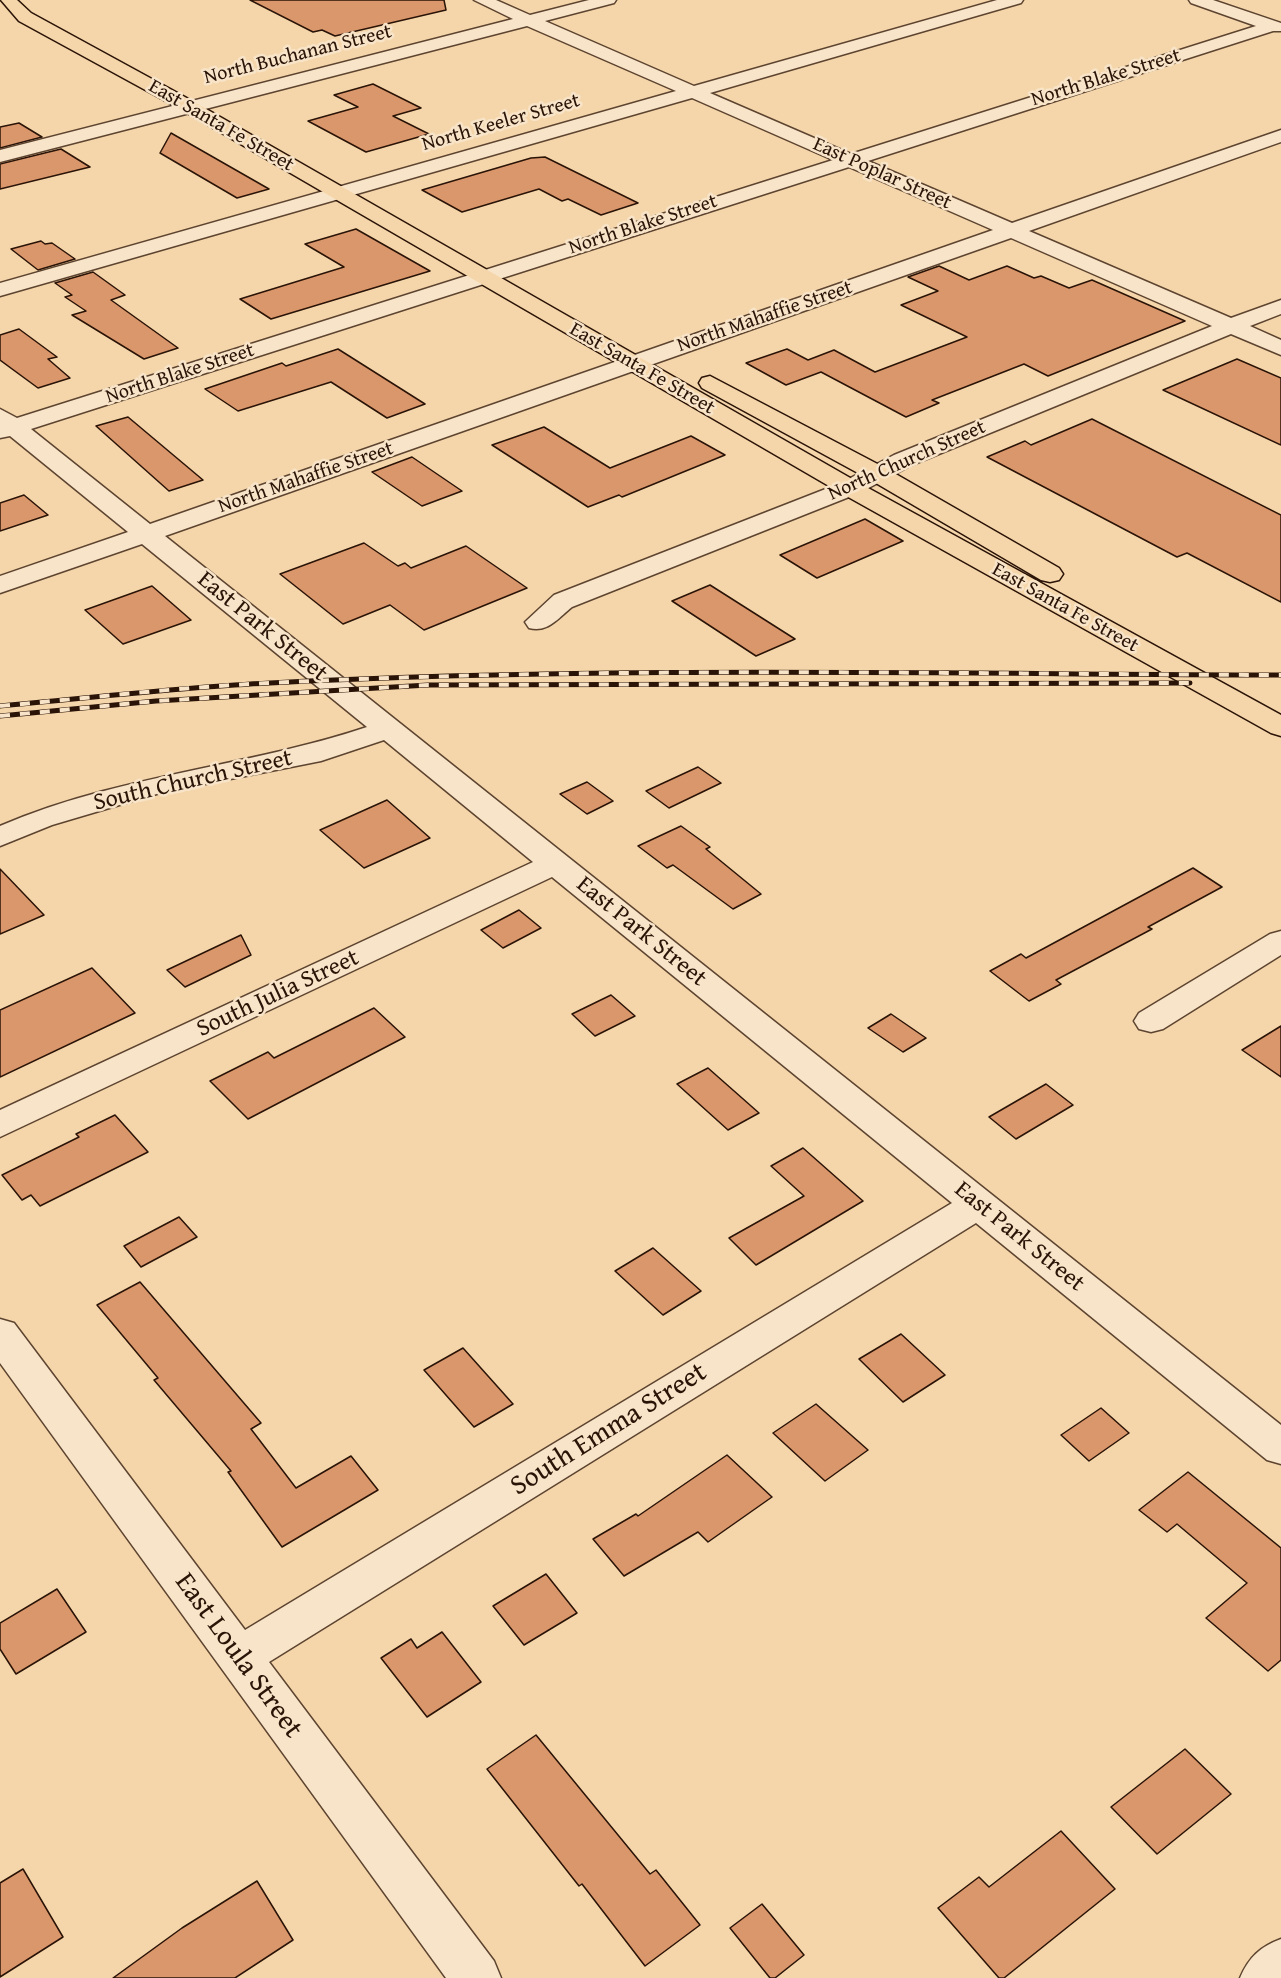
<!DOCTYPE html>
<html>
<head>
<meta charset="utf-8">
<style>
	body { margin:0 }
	canvas { display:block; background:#f5d6aa }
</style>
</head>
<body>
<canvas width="1281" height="1978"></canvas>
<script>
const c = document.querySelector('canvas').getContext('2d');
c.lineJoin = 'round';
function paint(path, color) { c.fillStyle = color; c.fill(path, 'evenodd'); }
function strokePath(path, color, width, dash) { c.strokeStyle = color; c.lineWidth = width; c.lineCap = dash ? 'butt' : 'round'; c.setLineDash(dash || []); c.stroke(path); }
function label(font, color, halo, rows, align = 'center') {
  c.font = font + ' "Gentium Book Plus",serif'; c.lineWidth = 5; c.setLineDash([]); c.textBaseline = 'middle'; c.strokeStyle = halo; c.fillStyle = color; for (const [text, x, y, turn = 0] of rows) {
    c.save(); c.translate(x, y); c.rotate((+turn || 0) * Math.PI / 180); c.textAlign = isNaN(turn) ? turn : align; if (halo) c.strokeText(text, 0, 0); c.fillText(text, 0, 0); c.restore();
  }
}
const building = new Path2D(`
	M 250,0 L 444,0 L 446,10 L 335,36 L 322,30 L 313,32 Z
	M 373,84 L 421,108 L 393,116 L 429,134 L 366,152 L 308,121 L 358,107 L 334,95 Z
	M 19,123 L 42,137 L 0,148 L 0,127 Z
	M 171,133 L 269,189 L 237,198 L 160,153 Z
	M 61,149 L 90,167 L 0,189 L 0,164 Z
	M 545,157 L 638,203 L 601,215 L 568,199 L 562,201 L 539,189 L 462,212 L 422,190 L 531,158 Z
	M 356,229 L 430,271 L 271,319 L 240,299 L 344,267 L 305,244 Z
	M 41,241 L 45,244 L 52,243 L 75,259 L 38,270 L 11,249 Z
	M 939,266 L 969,280 L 1007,266 L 1034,278 L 1041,276 L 1069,288 L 1092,280 L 1185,321 L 1048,376 L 1024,364 L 932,400 L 939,403 L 906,417 L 821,372 L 786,385 L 746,363 L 787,349 L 808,360 L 834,350 L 875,372 L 967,337 L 901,305 L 938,291 L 908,277 Z
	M 93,272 L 125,295 L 111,300 L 178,348 L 144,359 L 72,315 L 86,311 L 65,297 L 72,295 L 55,283 Z
	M 19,329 L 57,357 L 48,359 L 70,378 L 38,388 L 0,360 L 0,335 Z
	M 338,349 L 425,404 L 387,418 L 331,382 L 238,411 L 205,389 L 282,363 L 286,366 Z
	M 1237,359 L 1281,378 L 1281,445 L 1163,390 Z
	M 128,417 L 203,480 L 169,491 L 96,426 Z
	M 1092,419 L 1281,515 L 1281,602 L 1187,553 L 1177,557 L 987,457 L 1025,441 L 1031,445 Z
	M 544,427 L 610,468 L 691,436 L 725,455 L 622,497 L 619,495 L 588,507 L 492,445 Z
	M 412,457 L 462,491 L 422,506 L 372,472 Z
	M 24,495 L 48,515 L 0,531 L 0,503 Z
	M 865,519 L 903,541 L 817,578 L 780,555 Z
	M 364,543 L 398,566 L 405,563 L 411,568 L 466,546 L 527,588 L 424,630 L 390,605 L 343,624 L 280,574 Z
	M 710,585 L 795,639 L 756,656 L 672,601 Z
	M 152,586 L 191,620 L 123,644 L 85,610 Z
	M 698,767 L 721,783 L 669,808 L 646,791 Z
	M 587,782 L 613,801 L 587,814 L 560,794 Z
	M 387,800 L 430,838 L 364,868 L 320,830 Z
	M 681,826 L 710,847 L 706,849 L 761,894 L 733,909 L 673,865 L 667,868 L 638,846 Z
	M 1193,868 L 1222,887 L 1148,927 L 1152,929 L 1056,980 L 1061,984 L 1029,1001 L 990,971 L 1021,954 L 1026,958 Z
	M 0,869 L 44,915 L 0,934 Z
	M 519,910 L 541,928 L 503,948 L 481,930 Z
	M 241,935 L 251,955 L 185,987 L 167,970 Z
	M 92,968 L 135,1013 L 0,1077 L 0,1010 Z
	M 611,995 L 635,1016 L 595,1036 L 572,1014 Z
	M 374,1008 L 405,1037 L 248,1119 L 210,1081 L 268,1052 L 274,1058 Z
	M 891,1014 L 926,1038 L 903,1052 L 868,1028 Z
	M 1281,1026 L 1281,1077 L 1242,1050 Z
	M 708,1068 L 759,1113 L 728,1130 L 677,1084 Z
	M 1046,1084 L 1073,1105 L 1016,1139 L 989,1117 Z
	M 115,1115 L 148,1152 L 40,1206 L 31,1195 L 22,1200 L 2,1175 L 79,1137 L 76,1134 Z
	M 803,1148 L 863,1201 L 756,1265 L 729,1238 L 804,1196 L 771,1166 Z
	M 179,1217 L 197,1237 L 141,1267 L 124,1246 Z
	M 653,1248 L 701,1291 L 663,1315 L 615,1271 Z
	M 140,1282 L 261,1423 L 251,1429 L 296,1488 L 351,1456 L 378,1490 L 282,1547 L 228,1472 L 231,1471 L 154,1380 L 158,1378 L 97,1305 Z
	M 901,1334 L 945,1375 L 903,1402 L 859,1359 Z
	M 463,1348 L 513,1404 L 474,1427 L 424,1370 Z
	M 816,1404 L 868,1450 L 825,1481 L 773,1433 Z
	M 1101,1408 L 1129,1433 L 1089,1461 L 1061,1435 Z
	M 727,1455 L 772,1497 L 708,1542 L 698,1532 L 624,1576 L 593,1539 L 636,1514 L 638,1516 Z
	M 1188,1472 L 1281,1548 L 1281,1660 L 1268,1671 L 1206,1618 L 1247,1583 L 1177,1524 L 1167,1532 L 1139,1510 Z
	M 546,1574 L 577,1613 L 524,1645 L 493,1606 Z
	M 57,1589 L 86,1632 L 16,1674 L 0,1649 L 0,1623 Z
	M 442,1632 L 481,1682 L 427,1717 L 381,1658 L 411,1639 L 417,1648 Z
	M 536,1735 L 650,1874 L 656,1870 L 700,1925 L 645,1966 L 582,1884 L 579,1886 L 487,1769 Z
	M 1185,1749 L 1231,1794 L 1157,1854 L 1111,1807 Z
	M 1061,1831 L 1115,1889 L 1004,1978 L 999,1978 L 938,1908 L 979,1877 L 989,1887 Z
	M 23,1869 L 63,1937 L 0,1977 L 0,1883 Z
	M 257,1881 L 293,1940 L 235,1978 L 113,1978 L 182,1928 Z
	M 762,1904 L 804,1955 L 775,1978 L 770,1978 L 730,1928 Z`);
paint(building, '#da976b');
strokePath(building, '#2a1307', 1.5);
const minor = new Path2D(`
	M 474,0 L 496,0 L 530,15 L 589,0 L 616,0 L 614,3 L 545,21 L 694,86 L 997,0 L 1023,0 L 1021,3 L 710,93 L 851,154 L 1256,26 L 1191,3 L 1189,0 L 1213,0 L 1281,23 L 1281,31 L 1273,31 L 868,161 L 1012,223 L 1281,130 L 1281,142 L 1029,231 L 1231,318 L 1281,300 L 1281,314 L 1250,326 L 1281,340 L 1281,355 L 1231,334 L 912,465 L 859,493 L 572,607 C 558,618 548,633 529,628 L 525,622 L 554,595 L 841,483 L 894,455 L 1212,326 L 1011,238 L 165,536 L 1281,1425 L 1281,1464 L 1267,1460 L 976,1223 L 269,1662 L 494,1961 L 501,1978 L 446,1978 L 0,1363 L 0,1319 L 14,1323 L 245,1630 L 952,1203 L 552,877 L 0,1137 L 0,1110 L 533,862 L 384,740 L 321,761 L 160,793 L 52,825 L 0,846 L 0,826 C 118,775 247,767 367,727 L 142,544 L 0,593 L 0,576 L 128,532 L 10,436 L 0,438 L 0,409 L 17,418 L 833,160 L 692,98 L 0,296 L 0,283 L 676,91 L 527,26 L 0,162 L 0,150 L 513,19 ZM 849,167 L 993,230 L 150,524 L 31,429 Z
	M 1281,931 L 1281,955 L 1163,1029 L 1151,1032 L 1139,1029 L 1134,1021 L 1139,1013 L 1270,934 Z
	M 1281,1939 L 1281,1978 L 1240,1978 C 1249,1957 1260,1947 1281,1939 Z`);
const major = new Path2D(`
	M 1,0 L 17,0 L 31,13 L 194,102 L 859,483 L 1281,715 L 1281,736 L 1271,733 L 841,493 L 182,110 L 19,21 Z
	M 710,376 L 887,469 L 1059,568 L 1063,574 L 1059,580 L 1050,582 L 1041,580 L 869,479 L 702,388 L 699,383 L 702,378 Z`);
strokePath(minor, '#5d4430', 3);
strokePath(major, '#2a1307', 3);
paint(minor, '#f8e4c8');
paint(major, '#f5d6aa');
const rail = new Path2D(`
	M 0,706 C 90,698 180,687 270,683 C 606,666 944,674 1281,675
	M 0,716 L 156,701 L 428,685 L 1190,683`);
strokePath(rail, '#2a1307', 5);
strokePath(rail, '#f8e4c8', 4, [10]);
label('20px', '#2a1307', '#f8e4c8', [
	["North Buchanan Street",298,55,-14],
	["North Blake Street",1106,78,-17],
	["North Keeler Street",501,123,-16],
	["East Santa Fe Street",221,126,30],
	["East Poplar Street",882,174,24],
	["North Blake Street",643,225,-18],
	["North Mahaffie Street",765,317,-19],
	["East Santa Fe Street",642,369,30],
	["North Blake Street",180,374,-18],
	["North Church Street",907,461,-24],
	["North Mahaffie Street",306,478,-19],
	["East Santa Fe Street",1065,608,29]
]);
label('24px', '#2a1307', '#f8e4c8', [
	["East Park Street",262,627,39],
	["South Church Street",193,781,-13],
	["East Park Street",641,932,39],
	["South Julia Street",278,994,-25],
	["East Park Street",1019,1237,39]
]);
label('28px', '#2a1307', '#f8e4c8', [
	["South Emma Street",609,1430,-32],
	["East Loula Street",238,1656,54]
]);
</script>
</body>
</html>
